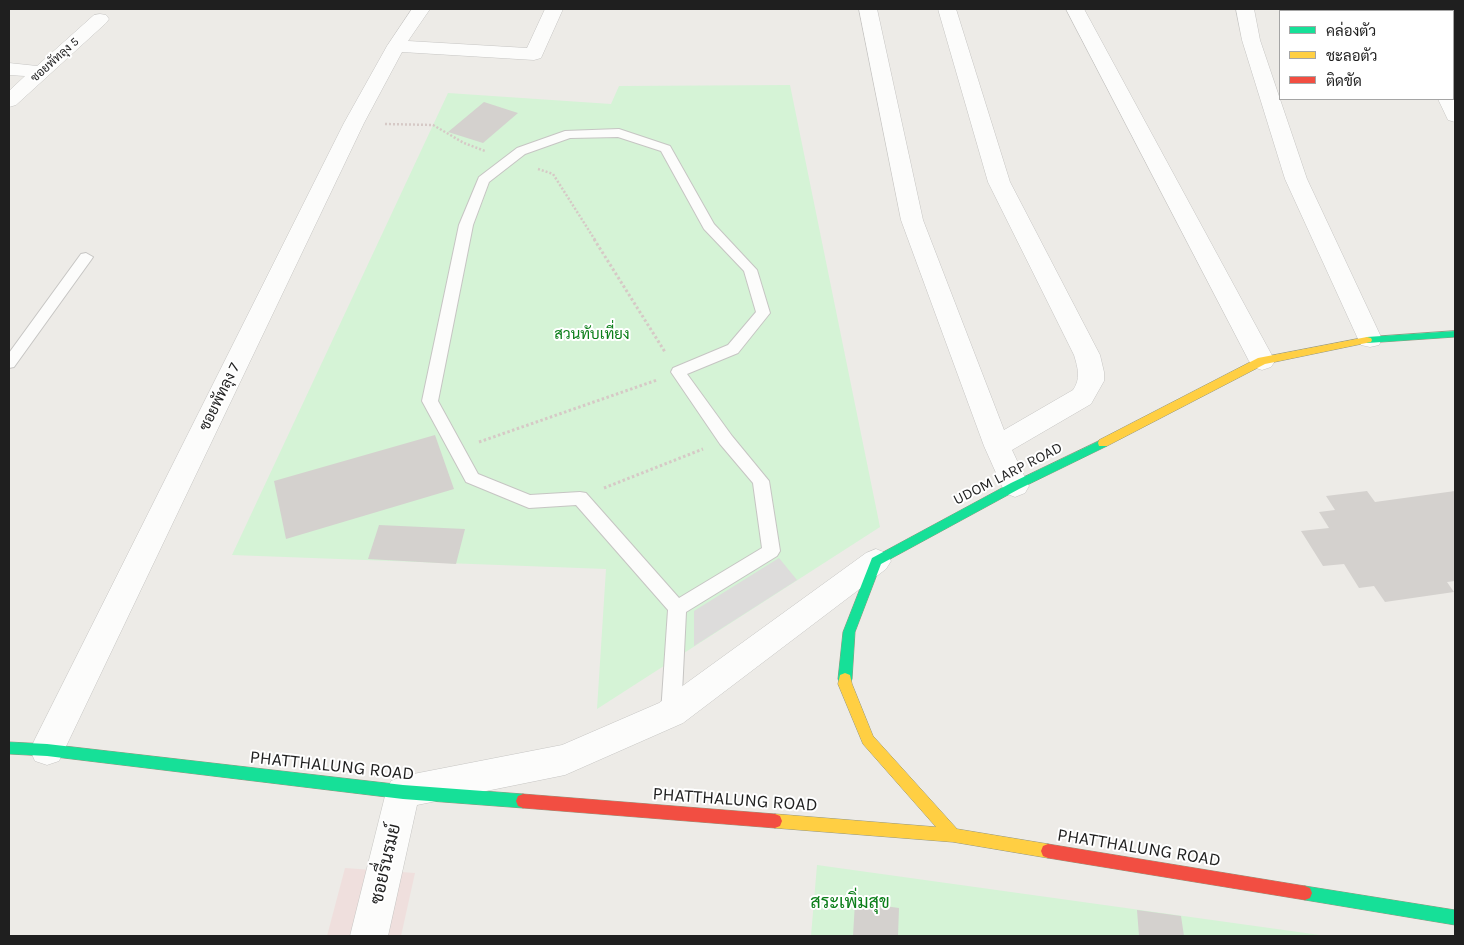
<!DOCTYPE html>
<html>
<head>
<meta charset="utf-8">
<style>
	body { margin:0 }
	#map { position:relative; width:1464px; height:945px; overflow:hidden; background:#edebe7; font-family:Karla,Sarabun,sans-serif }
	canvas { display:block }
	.frame { position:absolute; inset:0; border:10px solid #1f1f1f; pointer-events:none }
	.legend { position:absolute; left:1279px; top:10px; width:175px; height:90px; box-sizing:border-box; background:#fff; border:1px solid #a5a5a5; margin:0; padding:6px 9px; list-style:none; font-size:15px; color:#1f1f1f }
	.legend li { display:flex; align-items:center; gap:10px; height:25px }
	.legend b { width:25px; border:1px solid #a5a5a5 }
</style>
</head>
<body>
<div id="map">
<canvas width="1464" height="945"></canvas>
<div class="frame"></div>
<ul class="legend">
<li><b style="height:6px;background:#16e098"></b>คล่องตัว</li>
<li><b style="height:6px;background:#ffcf43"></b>ชะลอตัว</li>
<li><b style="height:6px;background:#f24e42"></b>ติดขัด</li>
</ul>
</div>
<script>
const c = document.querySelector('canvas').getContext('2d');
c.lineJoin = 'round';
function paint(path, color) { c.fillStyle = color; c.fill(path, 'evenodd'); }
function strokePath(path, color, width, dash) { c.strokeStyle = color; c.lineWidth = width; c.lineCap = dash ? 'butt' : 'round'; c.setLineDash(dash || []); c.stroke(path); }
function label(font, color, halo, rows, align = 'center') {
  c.font = font + ' Karla,Sarabun,sans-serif'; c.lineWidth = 4; c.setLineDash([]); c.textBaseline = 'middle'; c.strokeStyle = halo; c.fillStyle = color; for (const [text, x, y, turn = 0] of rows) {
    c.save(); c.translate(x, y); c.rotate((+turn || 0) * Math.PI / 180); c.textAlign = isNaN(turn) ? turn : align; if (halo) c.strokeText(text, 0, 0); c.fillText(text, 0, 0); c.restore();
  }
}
paint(new Path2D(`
	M 345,868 L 415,873 L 401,936 L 327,936 Z`), '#efdfdd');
paint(new Path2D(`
	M 790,85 L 880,527 L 597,709 L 606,569 L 232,555 L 448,93 L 611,104 L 619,86 Z
	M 817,865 L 1327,936 L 811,936 Z`), '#d5f3d6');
paint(new Path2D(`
	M 779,558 L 797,580 L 694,646 L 694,611 Z`), '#dddcdb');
paint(new Path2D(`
	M 484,102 L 518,113 L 483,143 L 448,132 Z
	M 435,435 L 454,489 L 286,539 L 274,481 Z
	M 1367,491 L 1375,502 L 1455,491 L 1455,581 L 1447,582 L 1454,592 L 1385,602 L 1374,586 L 1359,588 L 1344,564 L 1323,566 L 1301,531 L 1329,528 L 1319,512 L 1335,510 L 1326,496 Z
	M 379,525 L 465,529 L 456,564 L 368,559 Z
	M 855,902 L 899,908 L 898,936 L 853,936 Z
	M 1137,910 L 1181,916 L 1184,936 L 1139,936 Z`), '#d4d1ce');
const lane = new Path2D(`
	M 619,129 L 670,146 L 714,224 L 757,270 L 770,313 L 738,353 L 687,374 L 732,436 L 769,481 L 780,551 L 777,556 L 686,612 L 681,713 L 678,719 L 671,722 L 664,719 L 661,713 L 668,610 L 576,505 L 529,508 L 466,482 L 422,401 L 459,225 L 479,177 L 517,148 L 565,131 ZM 618,137 L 661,151 L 704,229 L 744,271 L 756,312 L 728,345 L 673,368 L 671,372 L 720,444 L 753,483 L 762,548 L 679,598 L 586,493 L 580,492 L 530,495 L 478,474 L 438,401 L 473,225 L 489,182 L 525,154 L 570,138 Z
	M 86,253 L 93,257 L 91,260 L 14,367 L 9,368 L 9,353 L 81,254 Z`);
const street = new Path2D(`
	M 412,9 L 430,9 L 408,41 L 527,48 L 545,9 L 563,9 L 541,58 L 534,60 L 402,52 L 364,123 L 59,761 L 47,765 L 35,761 L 30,750 L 35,739 L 344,123 L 387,46 Z
	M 859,9 L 877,9 L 923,220 L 1004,430 L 1073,390 C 1081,379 1078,368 1074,355 L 988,182 L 938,9 L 956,9 L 1010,182 L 1100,355 L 1104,372 L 1104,381 L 1091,404 L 1012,450 L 1029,486 L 1025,493 L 1015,497 L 1005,493 L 984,446 L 901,220 Z
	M 1066,9 L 1084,9 L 1275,361 L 1271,367 L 1262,370 L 1253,367 L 1249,361 Z
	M 1236,9 L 1254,9 L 1260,40 L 1307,179 L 1382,339 L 1379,345 L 1370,347 L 1361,345 L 1358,339 L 1285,179 L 1242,40 Z
	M 1402,9 L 1420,9 L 1421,11 L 1403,11 Z
	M 100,14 L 106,15 L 109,19 L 106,23 L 16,105 L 9,107 L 9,91 L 25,76 L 9,75 L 9,63 L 37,66 L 94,15 Z
	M 1453,49 L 1455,49 L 1455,61 L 1453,61 Z
	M 1453,94 L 1455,95 L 1455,122 L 1448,120 L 1438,99 L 1453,99 Z
	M 876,549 L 886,553 L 891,561 L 886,569 L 683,723 L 565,775 L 417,805 L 388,936 L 350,936 L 386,792 L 391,781 L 403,776 L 562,745 L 659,703 L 866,553 Z`);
const fast = new Path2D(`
	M 1455,331 L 1455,337 L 1367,343 L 1362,340 L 1367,337 Z
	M 1103,439 L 1107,440 L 1108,443 L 1107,446 L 1019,489 L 881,564 L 855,632 L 852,679 L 850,683 L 845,685 L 840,683 L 838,679 L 843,632 L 872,558 L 1011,483 Z
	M 9,742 L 47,744 L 403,785 L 523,794 L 528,796 L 530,801 L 528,806 L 523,808 L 403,799 L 47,756 L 9,754 Z
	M 1305,886 L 1455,910 L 1455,925 L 1305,900 L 1300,898 L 1298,893 L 1300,888 Z`);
const slow = new Path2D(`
	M 1367,337 L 1371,338 L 1372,340 L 1371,342 L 1265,364 L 1107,446 L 1099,446 L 1098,443 L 1099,440 L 1258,358 Z
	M 845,673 L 850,675 L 852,684 L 873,736 L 957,829 L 1048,844 L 1053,846 L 1055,851 L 1053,856 L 1048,858 L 953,842 L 775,828 L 770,826 L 768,821 L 770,816 L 775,814 L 936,827 L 863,744 L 838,684 L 840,675 Z`);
const jam = new Path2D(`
	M 523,794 L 775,814 L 780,816 L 782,821 L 780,826 L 775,828 L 523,808 L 518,806 L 516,801 L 518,796 Z
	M 1048,844 L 1305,886 L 1310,888 L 1312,893 L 1310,898 L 1305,900 L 1048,858 L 1043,856 L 1041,851 L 1043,846 Z`);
strokePath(lane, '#c6c5c3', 2);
strokePath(street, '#c6c5c3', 1);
strokePath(fast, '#94967f', 1);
strokePath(slow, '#94967f', 1);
strokePath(jam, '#94967f', 1);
strokePath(new Path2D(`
	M 385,124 L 433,125 L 464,143 L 485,151
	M 538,169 L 553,174 L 595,240`), '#d6c9c6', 2.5, [2, 2]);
strokePath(new Path2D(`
	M 594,239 L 665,352
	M 479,442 L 657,380
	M 604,488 L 703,449`), '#d6c9c6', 3, [2.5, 2.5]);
paint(lane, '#fcfcfb');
paint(street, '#fcfcfb');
paint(fast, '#16e098');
paint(slow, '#ffcf43');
paint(jam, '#f24e42');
label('12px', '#1f1f1f', '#fff', [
	["ซอยพัทลุง 5",55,60,-42]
]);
label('15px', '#0b7e19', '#fff', [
	["สวนทับเที่ยง",592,335]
]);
label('15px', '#1f1f1f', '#fff', [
	["ซอยพัทลุง 7",220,397,-64],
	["UDOM LARP ROAD",1008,474,-27]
]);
label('18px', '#1f1f1f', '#fff', [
	["PHATTHALUNG ROAD",332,766,6],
	["PHATTHALUNG ROAD",735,800,4],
	["PHATTHALUNG ROAD",1139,848,9],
	["ซอยรื่นรมย์",386,864,-77]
]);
label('18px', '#0b7e19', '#fff', [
	["สระเพิ่มสุข",850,903]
]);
</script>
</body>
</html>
